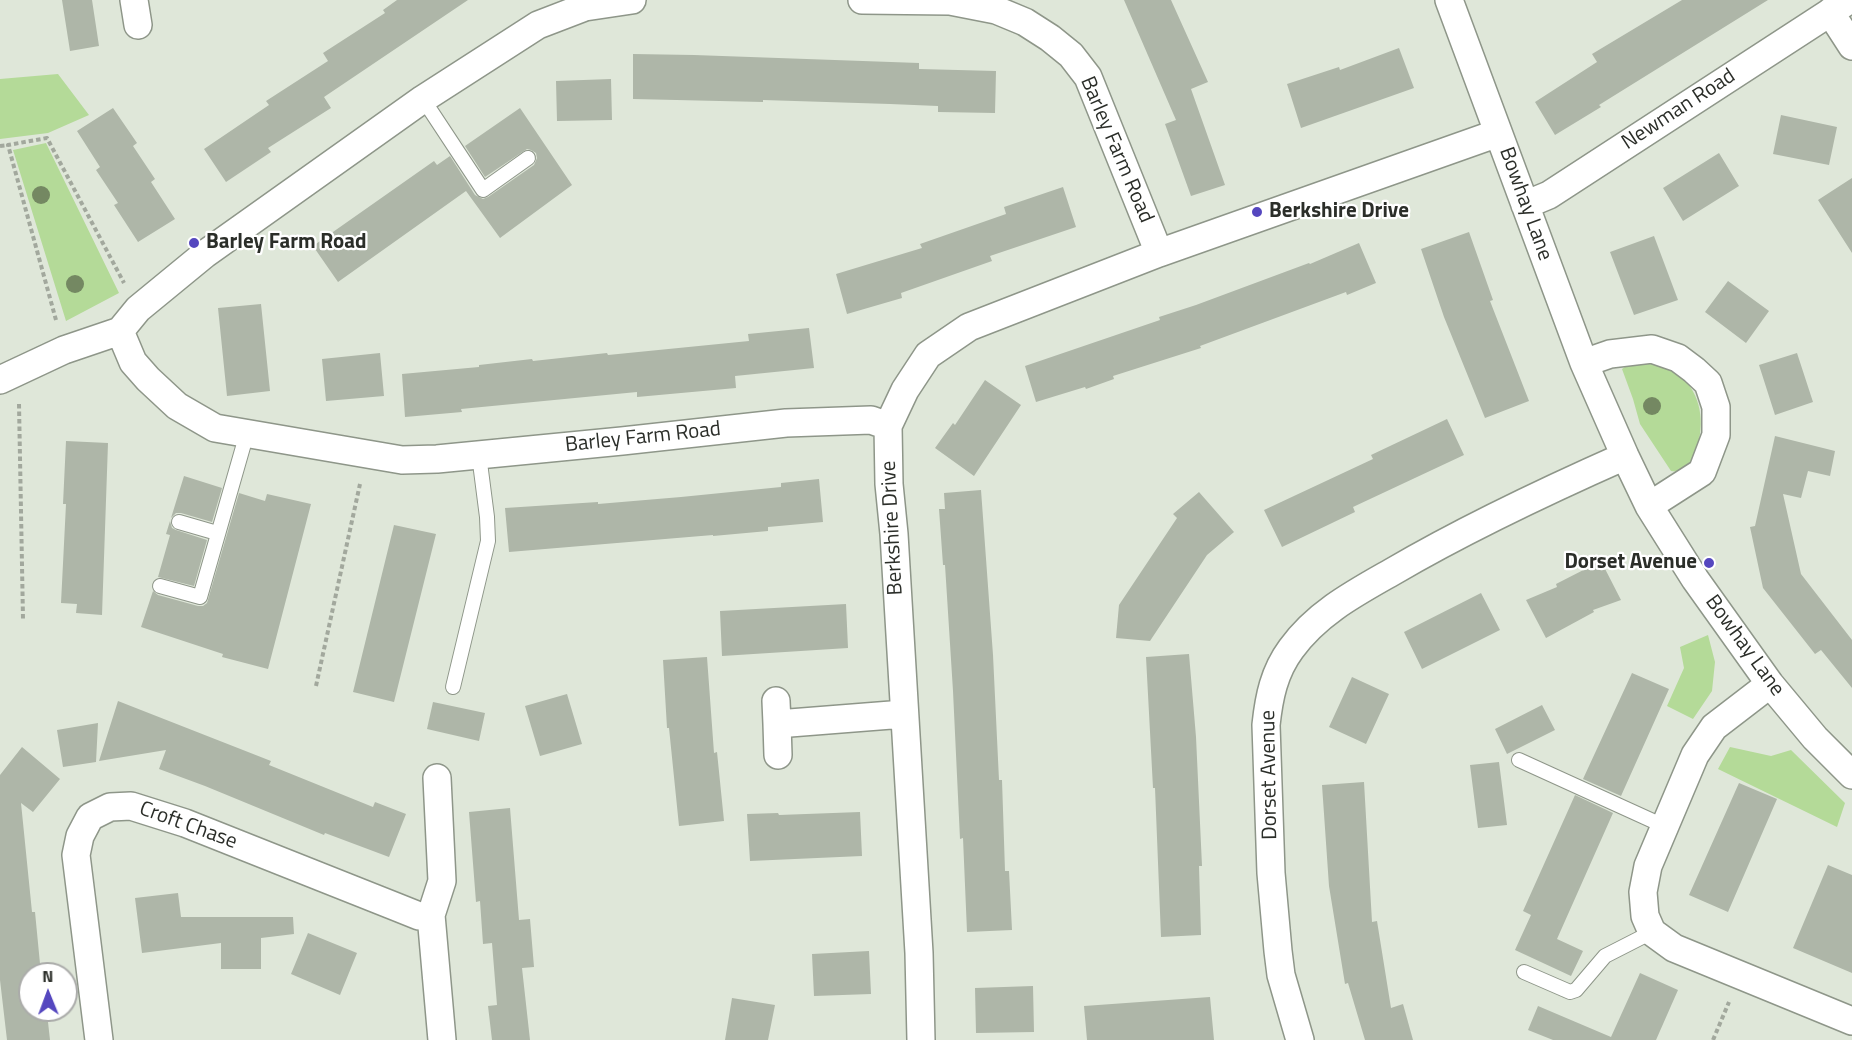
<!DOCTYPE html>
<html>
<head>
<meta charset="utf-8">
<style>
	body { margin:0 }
	#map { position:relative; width:1852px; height:1040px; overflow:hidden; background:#dfe7d9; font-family:"Titillium Web",sans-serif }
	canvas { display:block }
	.north { position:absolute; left:18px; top:962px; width:60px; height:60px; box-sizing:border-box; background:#fff; border:2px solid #aaaba9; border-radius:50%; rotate:359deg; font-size:16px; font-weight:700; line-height:24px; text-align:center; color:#2b2e29 }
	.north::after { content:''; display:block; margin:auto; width:21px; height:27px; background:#5547bf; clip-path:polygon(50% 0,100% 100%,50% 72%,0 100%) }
</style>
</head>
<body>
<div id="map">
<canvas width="1852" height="1040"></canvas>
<div class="north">N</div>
</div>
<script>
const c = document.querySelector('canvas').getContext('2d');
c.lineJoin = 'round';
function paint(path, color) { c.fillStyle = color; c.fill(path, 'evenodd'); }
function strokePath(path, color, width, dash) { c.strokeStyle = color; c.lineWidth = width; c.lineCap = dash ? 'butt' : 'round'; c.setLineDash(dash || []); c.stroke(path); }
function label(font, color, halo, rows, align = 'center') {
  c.font = font + ' "Titillium Web",sans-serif'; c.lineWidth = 4.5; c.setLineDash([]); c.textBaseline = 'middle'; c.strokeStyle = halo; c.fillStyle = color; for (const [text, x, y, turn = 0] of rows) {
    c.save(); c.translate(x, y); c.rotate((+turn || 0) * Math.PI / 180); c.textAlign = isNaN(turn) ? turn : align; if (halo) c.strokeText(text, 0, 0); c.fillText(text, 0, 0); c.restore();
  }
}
paint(new Path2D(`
	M 58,74 L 89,115 L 48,133 L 0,139 L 0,79 Z
	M 46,143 L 119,293 L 66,321 L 13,150 Z
	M 1632,362 C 1644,363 1657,363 1668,368 C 1694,380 1704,408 1700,434 C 1697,453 1695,461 1679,472 L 1671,471 L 1640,424 L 1633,399 L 1622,369 Z
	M 1708,635 L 1715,662 L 1712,691 L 1693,719 L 1667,706 L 1684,668 L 1680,647 Z
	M 1730,747 L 1771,756 L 1791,750 L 1845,803 L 1837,827 L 1718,769 Z`), '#b4da98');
paint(new Path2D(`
	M 62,0 L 92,0 L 99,46 L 70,51 Z
	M 397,0 L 468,0 L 324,97 L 331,108 L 268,148 L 271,152 L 226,182 L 204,149 L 269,105 L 266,101 L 328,61 L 323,53 L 385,13 L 383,10 Z
	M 1124,0 L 1171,0 L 1208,82 L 1191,89 L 1225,185 L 1191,196 L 1165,124 L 1176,120 Z
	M 1682,0 L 1768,0 L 1599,105 L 1601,107 L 1555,135 L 1535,102 L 1597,62 L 1592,54 Z
	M 1399,48 L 1414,88 L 1301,128 L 1287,84 L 1339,67 L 1340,70 Z
	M 633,54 L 694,55 L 919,63 L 919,69 L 996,71 L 995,113 L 938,112 L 938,106 L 890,104 L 763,100 L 763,102 L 633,99 Z
	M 611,79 L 612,120 L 557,121 L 556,81 Z
	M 113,108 L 137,143 L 133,146 L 155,179 L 151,182 L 175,219 L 138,242 L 114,205 L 118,203 L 96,170 L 100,167 L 77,131 Z
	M 520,108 L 572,185 L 500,238 L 466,191 L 338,282 L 313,246 L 434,161 L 437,165 L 450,156 L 475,195 L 483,199 L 488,197 L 534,165 L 537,158 L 536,153 L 531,150 L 527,149 L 485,177 L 465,146 Z
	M 1781,115 L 1837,127 L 1829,165 L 1773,154 Z
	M 1719,153 L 1739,186 L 1683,221 L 1663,188 Z
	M 1852,178 L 1852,253 L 1818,200 Z
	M 1063,187 L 1076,227 L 990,256 L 992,261 L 901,293 L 902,298 L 847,314 L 836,274 L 922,248 L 920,244 L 1006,214 L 1004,207 Z
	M 1469,232 L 1493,300 L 1490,301 L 1529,401 L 1485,418 L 1444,317 L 1421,249 Z
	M 1654,236 L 1678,300 L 1634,315 L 1610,252 Z
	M 1359,243 L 1376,283 L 1347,295 L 1346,292 L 1200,346 L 1201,348 L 1113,376 L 1114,379 L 1086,389 L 1085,387 L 1036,402 L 1025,366 L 1160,320 L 1159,317 L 1196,305 L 1309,263 L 1310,264 Z
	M 1728,281 L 1769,311 L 1746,343 L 1705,312 Z
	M 261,304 L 270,391 L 227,396 L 218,308 Z
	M 809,328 L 814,368 L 735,376 L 736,388 L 637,397 L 637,392 L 461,409 L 462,412 L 405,417 L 402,374 L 479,367 L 479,365 L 532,359 L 533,361 L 607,353 L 608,355 L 749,341 L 748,334 Z
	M 380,353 L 384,396 L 326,401 L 322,359 Z
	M 1797,353 L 1813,402 L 1775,415 L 1759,365 Z
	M 985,380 L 1021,405 L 974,476 L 935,448 L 953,423 L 955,425 Z
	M 1447,419 L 1464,455 L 1353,507 L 1355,512 L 1282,547 L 1264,510 L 1373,459 L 1371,455 Z
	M 1775,436 L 1835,451 L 1830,476 L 1808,471 L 1801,498 L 1783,494 L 1801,574 L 1852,640 L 1852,688 L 1821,650 L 1815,654 L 1763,588 L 1750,527 L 1755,526 Z
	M 66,441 L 108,443 L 102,615 L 76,613 L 77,604 L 61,603 L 66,504 L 63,504 Z
	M 184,476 L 222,488 L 212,522 L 181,513 L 176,513 L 171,518 Z
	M 819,479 L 823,522 L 768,527 L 768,531 L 713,536 L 713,535 L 509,552 L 505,508 L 598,502 L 598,504 L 681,497 L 781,487 L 781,483 Z
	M 981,490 L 993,655 L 999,780 L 1002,780 L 1005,871 L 1009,871 L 1012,930 L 967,932 L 963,838 L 960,839 L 953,691 L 945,565 L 943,565 L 939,509 L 945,509 L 944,493 Z
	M 1199,492 L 1234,532 L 1207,555 L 1150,641 L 1116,638 L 1119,605 L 1177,518 L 1173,514 Z
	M 239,493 L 265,501 L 267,494 L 311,504 L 268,669 L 222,657 L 223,654 L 141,627 L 153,591 L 158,595 L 198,606 L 203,606 L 207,603 Z
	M 170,521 L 172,528 L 176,530 L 207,540 L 194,586 L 158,577 L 170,535 L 166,534 Z
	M 394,525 L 436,534 L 394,702 L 353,692 Z
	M 1601,561 L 1621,600 L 1593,610 L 1594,612 L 1546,638 L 1526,600 L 1557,587 L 1556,584 Z
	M 1481,593 L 1500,630 L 1422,669 L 1404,632 Z
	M 846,604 L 848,648 L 722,656 L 720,611 Z
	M 1189,654 L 1196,737 L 1202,866 L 1199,866 L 1201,935 L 1161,937 L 1155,788 L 1153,788 L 1146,657 Z
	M 707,657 L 714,753 L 717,752 L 724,821 L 679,826 L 669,728 L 667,728 L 663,660 Z
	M 1632,673 L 1669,689 L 1621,796 L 1583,779 Z
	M 1352,677 L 1389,694 L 1366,744 L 1329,727 Z
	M 567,694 L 582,744 L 540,756 L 525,706 Z
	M 118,701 L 271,761 L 269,765 L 373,807 L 375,802 L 406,814 L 389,857 L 325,833 L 324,835 L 205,786 L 159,769 L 166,750 L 99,761 Z
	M 433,702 L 485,713 L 479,741 L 427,729 Z
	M 1542,705 L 1555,730 L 1507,754 L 1495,729 Z
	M 98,723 L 96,762 L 63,767 L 57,730 Z
	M 22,747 L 60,779 L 33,812 L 21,803 L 32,912 L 35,912 L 41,974 L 30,974 L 30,1010 L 45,1010 L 45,1013 L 47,1013 L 50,1040 L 7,1040 L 0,980 L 0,775 Z
	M 1499,762 L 1507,825 L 1478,828 L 1470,765 Z
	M 1364,782 L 1372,922 L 1377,921 L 1391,1008 L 1403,1004 L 1413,1040 L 1365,1040 L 1348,983 L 1345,984 L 1329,886 L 1322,785 Z
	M 1739,783 L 1777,799 L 1728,912 L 1689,895 Z
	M 1575,795 L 1613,813 L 1557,939 L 1583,951 L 1571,976 L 1515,950 L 1531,915 L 1523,911 Z
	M 510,808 L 519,920 L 530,919 L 534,967 L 522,968 L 530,1040 L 492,1040 L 488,1006 L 497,1005 L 492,943 L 483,944 L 480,901 L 476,902 L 469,812 Z
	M 860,812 L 862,856 L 750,861 L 747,814 L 778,813 L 779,815 Z
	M 1828,865 L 1852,875 L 1852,973 L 1793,948 Z
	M 178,893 L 181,917 L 293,917 L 294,934 L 261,938 L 261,969 L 221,969 L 221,943 L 142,953 L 135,898 Z
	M 308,933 L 357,953 L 340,995 L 291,974 Z
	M 869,951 L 871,994 L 814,996 L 812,954 Z
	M 1640,973 L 1678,990 L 1656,1040 L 1553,1040 L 1528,1030 L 1538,1006 L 1611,1037 Z
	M 1033,986 L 1034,1032 L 976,1033 L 975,988 Z
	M 1210,997 L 1214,1040 L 1087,1040 L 1084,1006 Z
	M 732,998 L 775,1005 L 768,1040 L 725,1040 Z`), '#aeb6a8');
const lane = new Path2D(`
	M 423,99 L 483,190 L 528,158
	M 179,522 L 217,533
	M 160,586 L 200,597 L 247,433
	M 453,687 L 488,541 L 487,517 L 479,455
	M 1519,760 L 1664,826
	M 1524,972 L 1570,992 L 1576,990 L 1605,956 L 1652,932`);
const street = new Path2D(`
	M 134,0 L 138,25
	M 862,0 L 950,1 L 996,10 L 1025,22 L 1050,38 L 1071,55 L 1088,77 L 1159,253
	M 1449,0 L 1584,363 L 1625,456 L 1649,506 L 1695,579 L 1770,684 L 1815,738 L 1852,775
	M 1830,12 L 1852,46
	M 1525,205 L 1549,195 L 1849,0
	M 120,331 L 133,362 L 148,379 L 177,406 L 215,428 L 402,460 L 437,459 L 622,441 L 786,423 L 871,420 L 888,426
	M 1584,363 L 1610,354 L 1652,349 L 1678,358 L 1694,370 L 1708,383 L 1716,407 L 1716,435 L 1702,472 L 1649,506
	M 0,380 L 64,350 L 120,331 L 138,309 L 205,254 L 423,99 L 538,25 L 585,7 L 632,0
	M 1770,684 L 1714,727 L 1695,755 L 1648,866 L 1643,892 L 1645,916 L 1652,932 L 1674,948 L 1852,1021
	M 776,701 L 777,724 L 904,714
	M 777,724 L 778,755
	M 437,778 L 442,881 L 431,915 L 442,1040
	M 99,1040 L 76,855 L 80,836 L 90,817 L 110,807 L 131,806 L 185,823 L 394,906 L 419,916 L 431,915
	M 921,1040 L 919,953 L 894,534 L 889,484 L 888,426 L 905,390 L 928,355 L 969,327 L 1159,253 L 1498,133
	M 1300,1040 L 1281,975 L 1278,951 L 1271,873 L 1266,725 C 1269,697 1274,672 1291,649 C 1317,613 1355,593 1392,572 C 1467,528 1546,491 1625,456`);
strokePath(lane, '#8e9689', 16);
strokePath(street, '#8e9689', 30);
strokePath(new Path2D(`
	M 0,146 L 8,145
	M 56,320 L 8,145 L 47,138 L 124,283
	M 19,404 L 23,619
	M 316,686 L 360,484
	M 1713,1040 L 1729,1002`), '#a2a89d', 4, [4.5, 3]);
strokePath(lane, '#fff', 14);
strokePath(street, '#fff', 27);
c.fillStyle = '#748862';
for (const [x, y] of [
	[41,195],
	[75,284],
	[1652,406]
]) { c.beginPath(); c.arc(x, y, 9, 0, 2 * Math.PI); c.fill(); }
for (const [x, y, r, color] of [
	[1257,212,6,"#5547bf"],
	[194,243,6,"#5547bf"],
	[1709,563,6,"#5547bf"]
]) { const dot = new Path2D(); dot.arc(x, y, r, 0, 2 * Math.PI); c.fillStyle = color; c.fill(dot); strokePath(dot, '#fff', 2); }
label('21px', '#2b2e29', '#fff', [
	["Newman Road",1679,110,-33],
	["Barley Farm Road",1116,150,67],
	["Bowhay Lane",1525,204,70],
	["Barley Farm Road",643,438,-6],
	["Berkshire Drive",893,528,-93],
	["Bowhay Lane",1744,646,54],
	["Dorset Avenue",1270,775,-91],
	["Croft Chase",188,826,20]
]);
label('bold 21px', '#2b2e29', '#fff', [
	["Berkshire Drive",1269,212],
	["Barley Farm Road",206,243],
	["Dorset Avenue",1697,563,"right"]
], 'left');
</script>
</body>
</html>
